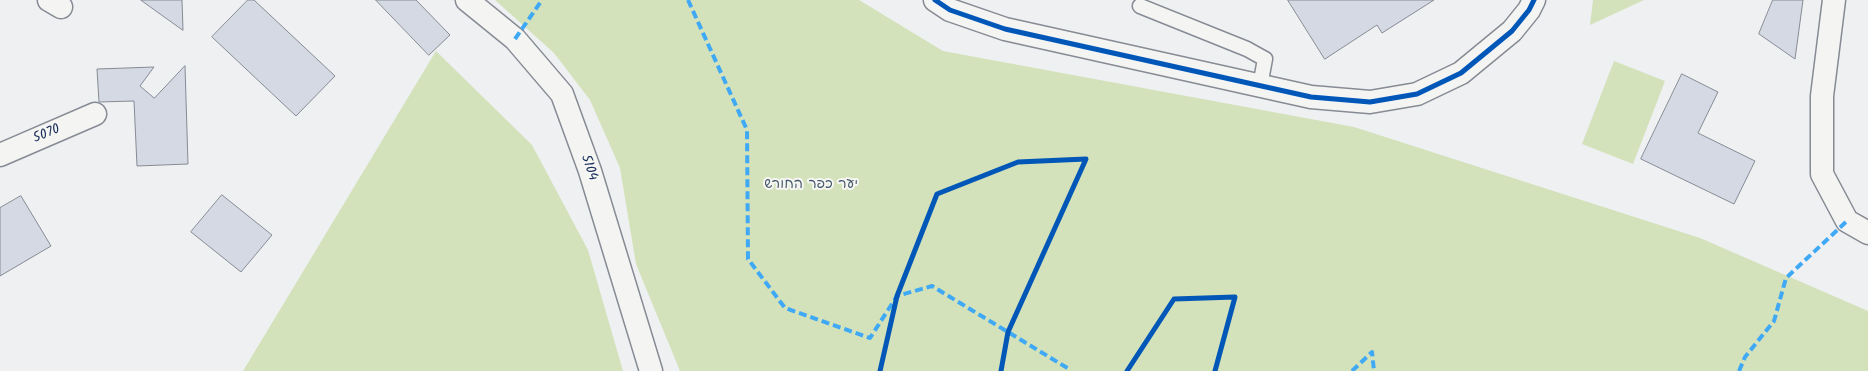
<!DOCTYPE html>
<html>
<head>
<meta charset="utf-8">
<style>
	body { margin:0 }
	canvas { display:block; background:#eef0f2 }
</style>
</head>
<body>
<canvas width="1868" height="371"></canvas>
<script>
const c = document.querySelector('canvas').getContext('2d');
c.lineJoin = 'round';
function paint(path, color) { c.fillStyle = color; c.fill(path, 'evenodd'); }
function strokePath(path, color, width, dash) { c.strokeStyle = color; c.lineWidth = width; c.lineCap = dash ? 'butt' : 'round'; c.setLineDash(dash || []); c.stroke(path); }
function label(font, color, halo, rows, align = 'center') {
  c.font = font + ' Kalam,"Playpen Sans Hebrew",sans-serif'; c.lineWidth = 4; c.setLineDash([]); c.textBaseline = 'middle'; c.strokeStyle = halo; c.fillStyle = color; for (const [text, x, y, turn = 0] of rows) {
    c.save(); c.translate(x, y); c.rotate((+turn || 0) * Math.PI / 180); c.textAlign = isNaN(turn) ? turn : align; if (halo) c.strokeText(text, 0, 0); c.fillText(text, 0, 0); c.restore();
  }
}
paint(new Path2D(`
	M 495,0 L 859,0 L 943,51 L 1354,127 L 1700,238 L 1868,311 L 1868,371 L 680,371 L 636,264 L 620,168 L 590,100 L 554,53 Z
	M 1593,0 L 1644,0 L 1590,25 Z
	M 436,51 L 532,145 L 588,250 L 623,371 L 243,371 Z
	M 1614,61 L 1665,81 L 1633,164 L 1582,144 Z`), '#d3e2ba');
const building = new Path2D(`
	M 141,0 L 182,0 L 183,30 Z
	M 248,0 L 254,0 L 335,76 L 296,116 L 212,37 Z
	M 376,0 L 416,0 L 450,35 L 429,55 Z
	M 1288,0 L 1434,0 L 1382,33 L 1377,25 L 1325,59 Z
	M 1773,0 L 1803,0 L 1795,59 L 1759,34 Z
	M 185,66 L 188,164 L 137,166 L 134,101 L 99,102 L 97,69 L 154,67 L 140,86 L 154,98 Z
	M 1682,74 L 1718,92 L 1698,133 L 1755,161 L 1734,204 L 1641,159 Z
	M 222,195 L 272,235 L 241,272 L 191,232 Z
	M 21,196 L 51,246 L 0,276 L 0,208 Z`);
paint(building, '#d4d9e3');
strokePath(building, '#868b94', 1);
const service = new Path2D(`
	M 1140,6 L 1247,49 L 1265,59 L 1260,86`);
const minor = new Path2D(`
	M 49,0 L 61,7
	M 935,0 L 950,10 L 1005,29 L 1311,97 L 1370,102 L 1417,94 L 1461,73 L 1512,31 L 1529,10 L 1534,0
	M 1834,0 L 1822,96 L 1822,174 L 1847,221 L 1868,233
	M 0,155 L 95,114`);
const tertiary = new Path2D(`
	M 467,0 L 515,39 L 562,94 L 590,171 L 651,371`);
strokePath(service, '#868b94', 17);
strokePath(minor, '#868b94', 25);
strokePath(tertiary, '#868b94', 25);
strokePath(service, '#f4f4f3', 14);
strokePath(minor, '#f4f4f3', 22);
strokePath(tertiary, '#f4f4f3', 22);
strokePath(new Path2D(`
	M 688,0 L 747,130 L 748,259 L 785,308 L 870,338 L 897,296 L 932,286 L 1069,369 L 1069,371
	M 515,39 L 542,0
	M 1352,371 L 1372,352 L 1374,371
	M 1739,371 L 1745,357 L 1774,321 L 1786,278 L 1847,221`), '#3fa9f5', 4, [8, 4]);
strokePath(new Path2D(`
	M 935,0 L 950,10 L 1005,29 L 1311,97 L 1370,102 L 1417,94 L 1461,73 L 1512,31 L 1529,10 L 1534,0
	M 880,371 L 897,296 L 937,194 L 1018,162 L 1086,159 L 1008,332 L 1001,371
	M 1127,371 L 1174,299 L 1235,297 L 1215,371`), '#0057b8', 5);
label('14px', '#1b2f5e', '#f6f6f2', [
	["5070",47,135,-23],
	["5104",588,168,71]
]);
label('14px', '#44596a', '#f6f6f2', [
	["יער כפר החורש",811,186]
]);
</script>
</body>
</html>
